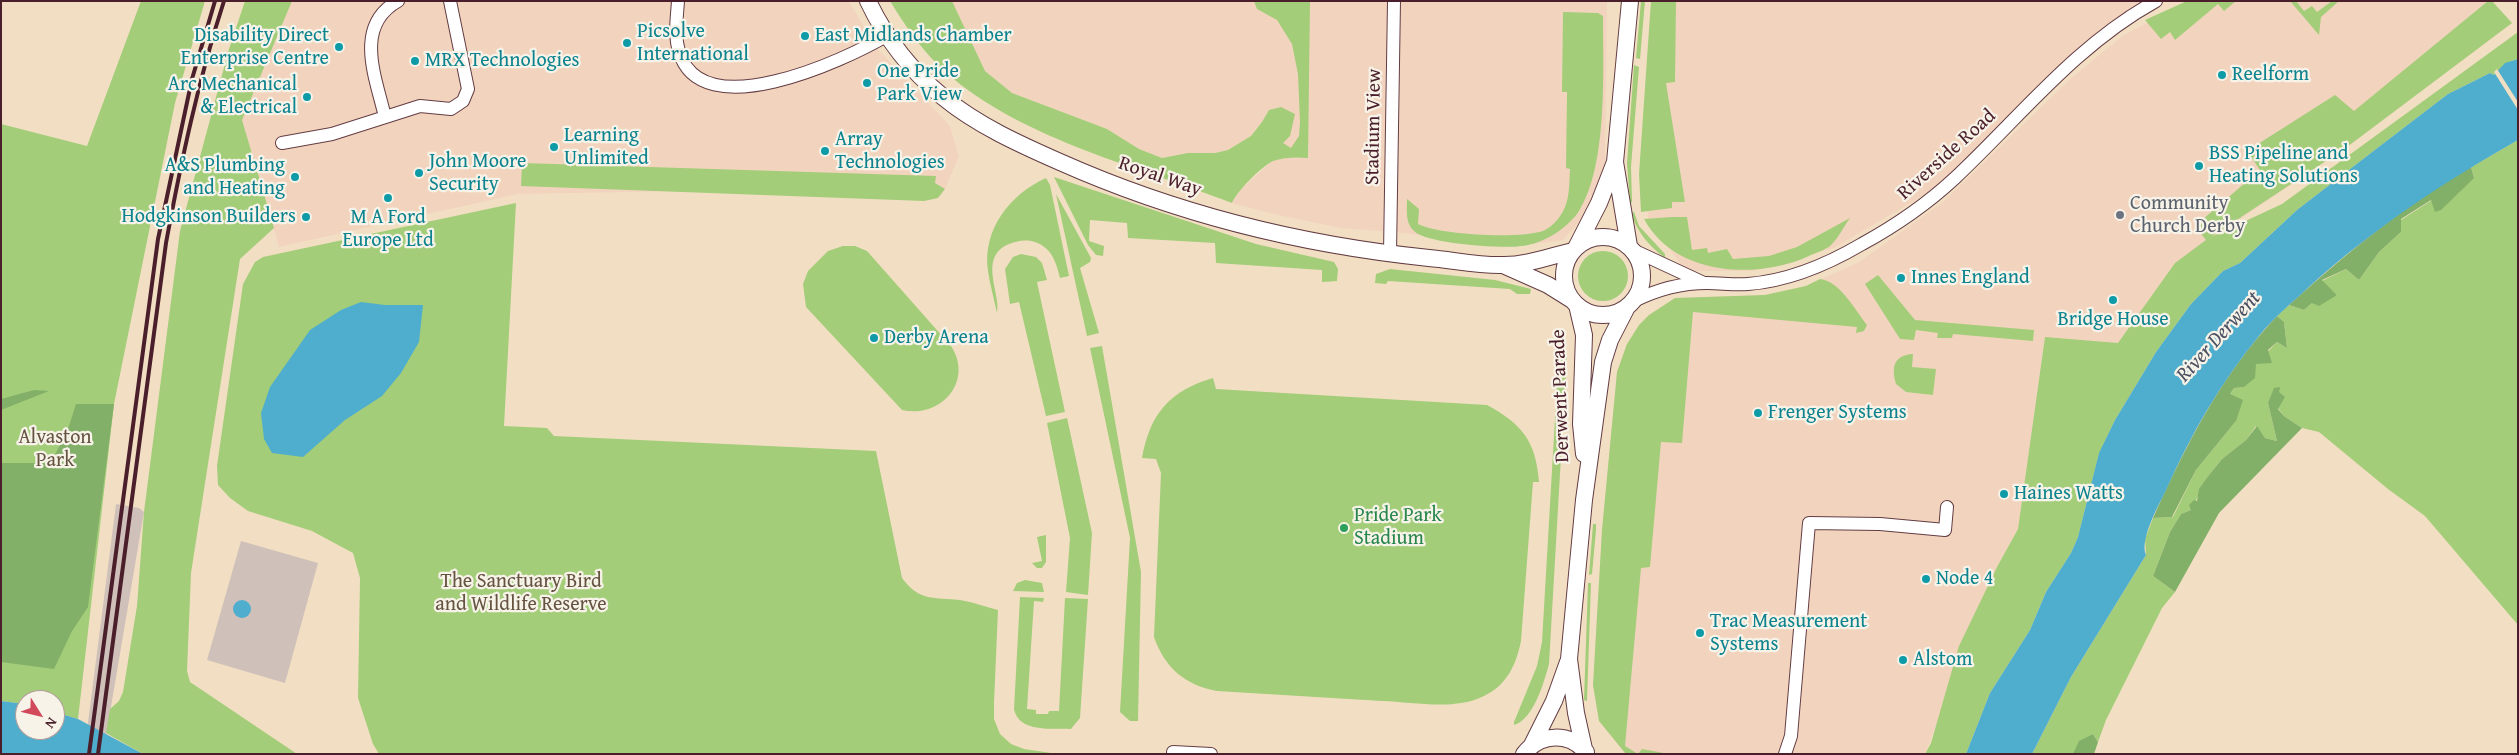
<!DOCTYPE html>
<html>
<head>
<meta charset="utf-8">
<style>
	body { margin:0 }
	#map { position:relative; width:2519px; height:755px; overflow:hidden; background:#f2dfc3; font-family:"Gentium Book Plus",serif }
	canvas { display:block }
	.frame { position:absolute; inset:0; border:2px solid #4a1f2b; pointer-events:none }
	.north { position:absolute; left:15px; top:690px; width:50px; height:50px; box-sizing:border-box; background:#f7f3e8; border:1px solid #b29e9c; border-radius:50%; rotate:126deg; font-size:14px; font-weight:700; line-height:20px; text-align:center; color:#4a1f2b }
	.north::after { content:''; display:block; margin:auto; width:18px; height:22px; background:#d1495b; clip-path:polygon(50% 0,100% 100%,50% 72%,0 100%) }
</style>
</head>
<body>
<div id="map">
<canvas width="2519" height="755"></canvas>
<div class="frame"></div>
<div class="north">N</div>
</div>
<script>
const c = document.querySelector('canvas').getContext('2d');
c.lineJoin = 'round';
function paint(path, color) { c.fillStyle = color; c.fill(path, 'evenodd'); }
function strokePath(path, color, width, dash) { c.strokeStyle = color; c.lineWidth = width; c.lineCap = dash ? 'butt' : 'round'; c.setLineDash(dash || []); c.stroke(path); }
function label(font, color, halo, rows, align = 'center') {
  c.font = font + ' "Gentium Book Plus",serif'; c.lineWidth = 4.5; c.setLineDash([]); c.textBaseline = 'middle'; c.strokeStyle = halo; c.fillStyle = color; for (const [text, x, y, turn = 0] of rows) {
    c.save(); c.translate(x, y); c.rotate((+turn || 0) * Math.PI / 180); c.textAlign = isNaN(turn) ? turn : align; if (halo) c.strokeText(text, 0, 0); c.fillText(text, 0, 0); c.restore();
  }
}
paint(new Path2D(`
	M 292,1 L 849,1 L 875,46 L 950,126 L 959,156 L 945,189 L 938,198 L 691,191 L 518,194 L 279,247 L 242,120 Z
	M 952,1 L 1607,1 L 1605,167 L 1588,212 L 1563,240 L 1534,244 L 1465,241 L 1403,233 L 1340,228 L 1269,213 L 1232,203 L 1241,189 L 1272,161 L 1281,107 L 1269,110 L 1262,122 L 1251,136 L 1228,150 L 1215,153 L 1188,153 L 1162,158 L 1139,149 L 1107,129 L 1012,93 L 985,71 Z
	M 1654,1 L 2148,1 L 2110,23 L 1941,185 L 1834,248 L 1754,271 L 1686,271 L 1648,221 L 1647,135 Z
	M 2187,1 L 2492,1 L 2512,23 L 2347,147 L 2175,263 L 2118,344 L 2045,337 L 2018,529 L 1997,567 L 1925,754 L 1625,754 L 1599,721 L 1593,685 L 1602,530 L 1617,372 L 1627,344 L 1639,325 L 1649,315 L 1675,298 L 1765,295 L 1806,286 L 1859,262 L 1943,202 L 2069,80 L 2122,36 Z`), '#f2d4be');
paint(new Path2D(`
	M 116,504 L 139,508 L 144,512 L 103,754 L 84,754 Z
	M 241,541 L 318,563 L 285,683 L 207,660 Z`), '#cfc0ba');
paint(new Path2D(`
	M 141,1 L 205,1 L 175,103 L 114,404 L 78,719 L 55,712 L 55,700 L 25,700 L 25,704 L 1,701 L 1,124 L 87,146 Z
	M 245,1 L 292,1 L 242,120 L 274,228 L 240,259 L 191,573 L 187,671 L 190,682 L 297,754 L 143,754 L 106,733 L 110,709 L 119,701 L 123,692 L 137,606 L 144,512 L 180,231 L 229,49 Z
	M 890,1 L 952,1 L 985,71 L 1012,93 L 1107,129 L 1139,149 L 1162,158 L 1188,153 L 1215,153 L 1228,150 L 1251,136 L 1262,122 L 1269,110 L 1281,107 L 1295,114 L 1290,136 L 1283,143 L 1291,148 L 1299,136 L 1300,122 L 1298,74 L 1292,44 L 1277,20 L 1257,9 L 1254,1 L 1310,1 L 1308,158 C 1297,157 1284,157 1273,161 C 1262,166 1237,191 1232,203 C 1137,166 1012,137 938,65 C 919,46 904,24 890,1 Z
	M 1641,1 L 1645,1 L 1640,59 L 1636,58 Z
	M 1651,1 L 1676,1 L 1675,82 L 1666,83 L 1685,202 L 1672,202 L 1672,208 L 1641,212 L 1639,174 Z
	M 2187,1 L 2236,1 L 2224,11 L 2218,4 L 2175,40 L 2170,32 L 2161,39 L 2145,20 Z
	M 2290,1 L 2296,1 L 2304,11 L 2312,6 L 2317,12 L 2332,1 L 2339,1 L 2321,17 L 2319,35 Z
	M 2488,1 L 2492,1 L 2512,23 L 2347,147 L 2211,237 L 2282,204 L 2518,32 L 2518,59 L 2511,61 L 2494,75 L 2490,73 L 2448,94 L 2380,146 L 2297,210 L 2240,263 L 2223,271 L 2191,304 L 2156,352 L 2115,420 L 2099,454 L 2078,537 L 2071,553 L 2046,592 L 2030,630 L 1990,693 L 1966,754 L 1925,754 L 1931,743 L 1959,646 L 1997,567 L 2018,529 L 2045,337 L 2118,343 L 2175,263 L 2206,240 L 2195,226 L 2260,170 L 2247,151 L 2335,95 L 2354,111 Z
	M 1563,12 L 1598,13 L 1603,16 C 1603,70 1608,165 1579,211 C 1568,228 1543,244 1522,246 C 1503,249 1427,244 1414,231 C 1405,223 1407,210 1407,199 L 1419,209 L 1418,224 C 1440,235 1519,239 1543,231 C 1548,229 1555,223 1558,219 C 1570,205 1569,187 1570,169 L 1566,168 L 1567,92 L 1562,92 Z
	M 1634,65 L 1639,67 L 1631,167 L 1632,202 L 1630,203 L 1627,163 Z
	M 2518,140 L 2518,625 L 2425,516 L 2388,489 L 2319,432 L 2302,428 L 2284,416 L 2278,408 L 2268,403 L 2277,441 L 2265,438 L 2256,426 L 2246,440 L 2222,459 L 2209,475 L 2191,510 L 2181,514 L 2170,532 L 2153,576 L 2175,592 L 2162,608 L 2106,720 L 2098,742 L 2093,734 L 2073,754 L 2032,754 L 2071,677 L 2146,555 L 2145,539 L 2153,518 L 2173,517 L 2196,470 L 2236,421 L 2230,394 L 2234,388 L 2244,387 L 2256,364 L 2277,342 L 2287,348 L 2284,322 L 2277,316 L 2289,305 L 2304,310 L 2312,303 L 2337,295 L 2322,281 L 2346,269 L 2359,280 L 2379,252 L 2401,232 L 2401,220 L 2432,200 L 2474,178 L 2471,167 Z
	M 522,163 L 936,176 L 935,183 L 945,189 L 938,198 L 924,201 L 521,186 Z
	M 1054,177 L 1256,244 L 1334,262 L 1338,269 L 1337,281 L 1322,282 L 1322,270 L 1216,263 L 1215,243 L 1128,238 L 1127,223 L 1090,220 L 1089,241 L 1104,246 L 1103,256 L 1096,255 L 1088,245 Z
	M 1046,178 L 1050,185 L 1069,276 L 1060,278 C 1056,262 1052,248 1035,242 C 1025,239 1018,241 1009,244 C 977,257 1002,295 997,313 C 994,299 990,285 988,271 C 982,230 1010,194 1046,178 Z
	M 1056,194 L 1091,258 L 1090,262 L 1080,268 L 1099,333 L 1087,336 Z
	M 516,203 L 504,426 L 547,428 L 554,436 L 876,451 L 902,578 C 920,602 934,597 960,600 C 973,602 986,607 998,610 L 994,703 L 994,719 L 1000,734 L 1011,744 L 1024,749 L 1058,754 L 379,754 L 373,744 L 358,698 L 360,578 L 353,553 L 312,531 L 248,511 L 230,498 L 218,485 L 217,466 L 243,284 L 255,262 L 263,257 Z
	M 1634,212 L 1639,226 L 1665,254 L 1665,258 C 1648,245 1638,233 1631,213 Z
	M 1672,217 L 1687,217 L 1692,250 L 1707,248 L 1708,253 L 1727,249 L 1733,259 L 1769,256 L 1797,247 L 1850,218 C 1844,226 1838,239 1830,246 C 1825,250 1815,253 1809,256 C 1756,280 1675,276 1644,219 Z
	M 843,246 L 855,246 L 867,251 L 951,346 C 974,381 941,419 902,410 L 806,307 L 803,284 L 808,271 L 828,251 Z
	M1578 276a25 25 0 1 1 50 0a25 25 0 1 1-50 0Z
	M 1021,254 L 1036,257 L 1042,263 L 1047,280 L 1037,282 L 1065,412 L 1046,416 L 1019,302 L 1010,304 L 1005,269 L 1013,257 Z
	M 1390,269 L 1495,280 L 1531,289 L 1530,294 L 1517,294 L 1510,289 L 1388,281 L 1386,284 L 1375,283 L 1376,274 Z
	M 1878,275 L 1915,320 L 2034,330 L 2033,341 L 1953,334 L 1952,338 L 1937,338 L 1938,333 L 1916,330 L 1914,340 L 1900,339 L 1865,284 Z
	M 1820,279 C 1840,281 1855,310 1867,325 L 1864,331 L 1856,333 L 1857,327 L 1693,312 L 1682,443 L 1661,442 L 1650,567 L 1641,568 L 1625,746 L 1638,754 L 1642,749 L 1669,754 L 1626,754 L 1599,721 L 1593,685 L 1602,530 L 1617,372 L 1627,344 L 1639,325 L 1649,315 L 1675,298 L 1765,295 L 1806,286 Z
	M 1102,346 L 1141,572 L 1138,721 L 1130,721 L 1120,712 L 1130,538 L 1090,348 Z
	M 1567,353 L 1549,664 C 1544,682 1534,719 1514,725 L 1514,722 L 1537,666 L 1542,642 L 1558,367 L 1563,356 Z
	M 1913,354 L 1912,367 L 1936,369 L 1933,395 L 1906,392 L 1896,384 C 1891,367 1894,355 1913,354 Z
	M 1213,378 L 1216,389 L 1487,405 C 1522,424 1536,441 1539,482 L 1533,482 L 1521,641 C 1516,665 1507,685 1484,696 C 1454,711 1414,702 1382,701 C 1327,698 1272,694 1217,691 C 1185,685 1165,668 1154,637 L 1161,473 L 1156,459 L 1142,458 C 1150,414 1169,391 1213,378 Z
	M 1067,418 L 1092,533 L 1088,595 L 1066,592 L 1070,538 L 1047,423 Z
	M 1593,524 L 1596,524 L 1596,530 L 1592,574 L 1589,575 Z
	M 1046,535 L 1046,562 L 1042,568 L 1037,568 L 1032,563 L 1042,561 L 1037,537 Z
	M 1025,580 L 1042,583 L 1044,592 L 1013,591 L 1017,583 Z
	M 1588,583 L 1591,583 L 1587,701 L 1584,700 Z
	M 1020,597 L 1044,598 L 1043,602 L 1034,601 L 1027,709 L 1036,710 L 1036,714 L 1048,714 L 1049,711 L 1059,711 L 1065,598 L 1088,599 L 1080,718 L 1071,729 C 1051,728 1019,733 1014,709 Z`), '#a3cd79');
paint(new Path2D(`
	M 2471,167 L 2474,178 L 2441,210 L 2435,212 L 2431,200 L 2401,219 L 2401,232 L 2379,252 L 2359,280 L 2346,269 L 2322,280 L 2337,295 L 2319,306 L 2312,303 L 2304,310 L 2289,305 C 2346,254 2404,205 2471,167 Z
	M 2277,316 L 2284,322 L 2287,348 L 2277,342 L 2268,350 L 2272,363 L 2256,364 L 2255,378 L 2244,387 L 2234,388 L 2230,394 L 2243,400 L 2236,421 L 2196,470 L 2172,517 L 2153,518 C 2186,445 2221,375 2277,316 Z
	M 2280,387 L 2279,392 L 2285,397 L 2278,409 L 2284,416 L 2302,428 L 2219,513 L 2175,592 L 2153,576 L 2170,532 L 2181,514 L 2191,510 L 2189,505 L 2194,500 L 2197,501 L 2199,489 L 2209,475 L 2222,459 L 2246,440 L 2257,426 L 2265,438 L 2277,441 L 2268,403 L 2274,388 Z
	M 34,390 L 49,391 L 1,410 L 1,399 Z
	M 76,404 L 114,404 L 88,607 L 72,631 L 54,669 L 1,662 L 1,463 L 51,463 L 69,426 Z
	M 2093,734 L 2098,742 L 2094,754 L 2073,754 L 2079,741 Z`), '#82b069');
paint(new Path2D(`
	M 2518,59 L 2518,140 C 2444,182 2374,228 2310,286 C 2293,302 2274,317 2259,336 C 2221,382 2191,434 2167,488 C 2160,503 2139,539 2146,555 L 2071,677 L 2032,754 L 1966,754 L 1990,693 L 2030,630 L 2046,592 L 2071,553 L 2078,537 L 2099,453 L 2115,420 L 2156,352 L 2191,304 L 2223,271 L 2240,263 L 2297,210 L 2380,146 L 2448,94 L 2490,73 L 2494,75 L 2505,63 Z
	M 361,302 L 385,305 L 423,305 L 419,342 L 401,373 L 382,396 L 345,420 L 303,457 L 272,453 L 264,439 L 261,413 L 270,387 L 310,330 L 341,310 Z
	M233 609a9 9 0 1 1 18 0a9 9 0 1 1-18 0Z
	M 1,701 L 25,704 L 25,730 L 55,730 L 55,712 L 78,719 L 143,754 L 1,754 Z`), '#4faecd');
paint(new Path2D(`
	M 2497,69 L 2518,102 L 2518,110 L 2494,72 Z`), '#f2dfc3');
const minor = new Path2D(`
	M 678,1 C 677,17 674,35 679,51 C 700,128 845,60 886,36
	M 385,117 C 376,78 353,26 398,1
	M 282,143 L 332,134 L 420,106 L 451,109 L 463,101 L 468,89 L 450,1
	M 1633,250 L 1704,283
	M 1390,253 L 1394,1
	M 1634,301 C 1656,290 1681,283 1707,283 C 1721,283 1734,285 1748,284 C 1788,281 1828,264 1862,244 C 1895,226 1927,204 1955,178 C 2020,117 2076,45 2156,1
	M 1173,752 L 1211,754
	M 1785,754 L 1791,736 L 1809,523 L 1880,524 L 1945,530 L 1947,507`);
const tertiary = new Path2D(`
	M 868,1 C 886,39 910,70 943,97 C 977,125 1019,144 1060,162 C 1177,214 1302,245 1429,258 C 1453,260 1479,266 1504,265 C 1528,265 1550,256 1573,251
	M1564 276a39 39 0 1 1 78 0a39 39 0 1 1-78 0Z
	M 1577,246 L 1599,203 L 1615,162
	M 1629,246 L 1615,162 L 1630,1
	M 1503,265 L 1548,285 L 1572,300
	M 1577,305 L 1584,335 L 1581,424 L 1584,454
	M 1532,745 L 1554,701 L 1568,662
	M 1584,749 L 1576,713 L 1569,659 L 1584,500 L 1603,362 L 1610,340 L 1627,307
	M 1524,754 C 1540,733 1569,732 1586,752`);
strokePath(minor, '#633c42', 14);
strokePath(tertiary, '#633c42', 18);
strokePath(minor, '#fff', 12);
strokePath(tertiary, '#fff', 16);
strokePath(new Path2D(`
	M 89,754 L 158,239 L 192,79 L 215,1
	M 98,754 L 166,243 C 181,162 198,81 224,1`), '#4a1f2b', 4);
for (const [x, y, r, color] of [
	[805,36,5,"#0f9aa8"],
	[627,43,5,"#0f9aa8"],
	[339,47,5,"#0f9aa8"],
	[415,61,5,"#0f9aa8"],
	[2222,75,5,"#0f9aa8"],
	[867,83,5,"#0f9aa8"],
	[307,97,5,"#0f9aa8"],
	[554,147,5,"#0f9aa8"],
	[825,151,5,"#0f9aa8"],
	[2199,166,5,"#0f9aa8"],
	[419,173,5,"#0f9aa8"],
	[295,177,5,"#0f9aa8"],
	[388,198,5,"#0f9aa8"],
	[2120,215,5,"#6b7280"],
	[306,217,5,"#0f9aa8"],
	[1901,278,5,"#0f9aa8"],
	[2113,300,5,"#0f9aa8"],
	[874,338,5,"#0f9aa8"],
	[1758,413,5,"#0f9aa8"],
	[2004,494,5,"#0f9aa8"],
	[1344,528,5,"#2e9e5b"],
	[1926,579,5,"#0f9aa8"],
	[1700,633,5,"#0f9aa8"],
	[1903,660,5,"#0f9aa8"]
]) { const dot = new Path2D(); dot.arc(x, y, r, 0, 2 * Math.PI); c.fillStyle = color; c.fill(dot); strokePath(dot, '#f7f3e8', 2); }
label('20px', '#0d838f', '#f7f3e8', [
	["Picsolve",637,32],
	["International",637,55],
	["Disability Direct",329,36,"right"],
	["Enterprise Centre",329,59,"right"],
	["East Midlands Chamber",815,36],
	["MRX Technologies",425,61],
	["One Pride",877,72],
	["Park View",877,95],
	["Reelform",2232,75],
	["Arc Mechanical",297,85,"right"],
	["& Electrical",297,108,"right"],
	["Learning",564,136],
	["Unlimited",564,159],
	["Array",835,140],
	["Technologies",835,163],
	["BSS Pipeline and",2209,154],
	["Heating Solutions",2209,177],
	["John Moore",429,162],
	["Security",429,185],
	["A&S Plumbing",285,166,"right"],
	["and Heating",285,189,"right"],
	["Hodgkinson Builders",296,217,"right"],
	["M A Ford",388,218,"center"],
	["Europe Ltd",388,241,"center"],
	["Innes England",1911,278],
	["Bridge House",2113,320,"center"],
	["Derby Arena",884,338],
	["Frenger Systems",1768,413],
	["Haines Watts",2014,494],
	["Node 4",1936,579],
	["Trac Measurement",1710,622],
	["Systems",1710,645],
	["Alstom",1913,660]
], 'left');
label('20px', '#4a1f2b', '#f7f3e8', [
	["Stadium View",1374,127,-89],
	["Riverside Road",1947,155,-42],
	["Royal Way",1160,177,19],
	["Derwent Parade",1561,396,-92]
]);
label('20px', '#5b616d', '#f7f3e8', [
	["Community",2130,204],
	["Church Derby",2130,227]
], 'left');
label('20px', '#655342', '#f7f3e8', [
	["Alvaston",55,438],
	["Park",55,461],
	["The Sanctuary Bird",521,582],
	["and Wildlife Reserve",521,605]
]);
label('20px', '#27864d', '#f7f3e8', [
	["Pride Park",1354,516],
	["Stadium",1354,539]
], 'left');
label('italic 21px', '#4c5164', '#f7f3e8', [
	["River Derwent",2219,337,-48]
]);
</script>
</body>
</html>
